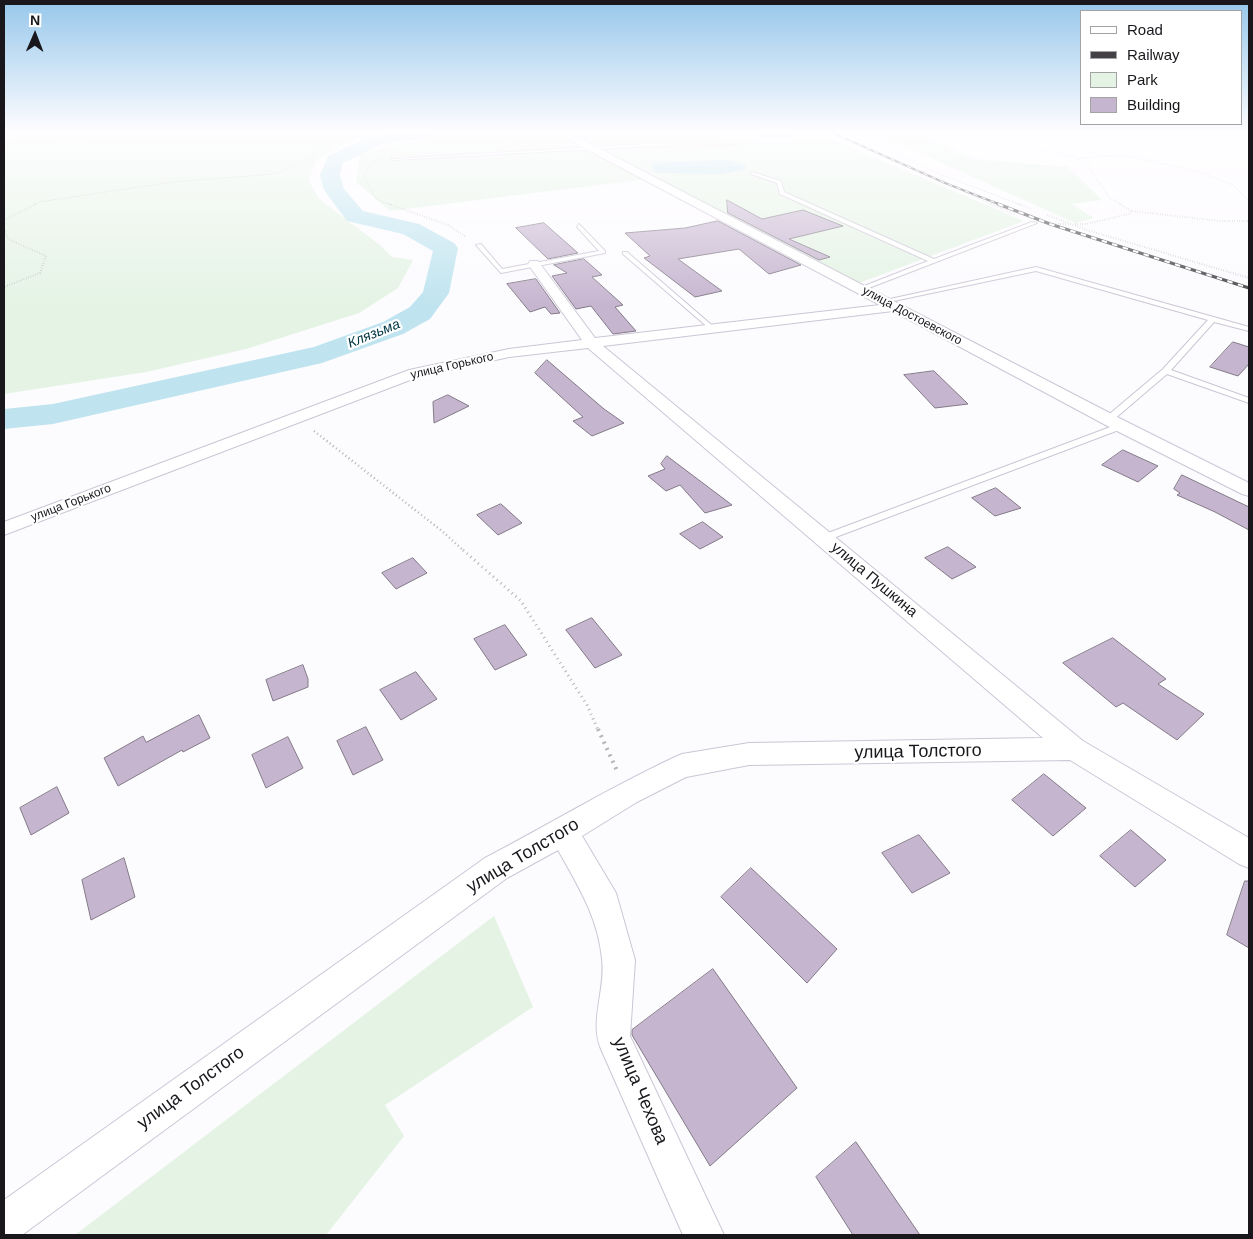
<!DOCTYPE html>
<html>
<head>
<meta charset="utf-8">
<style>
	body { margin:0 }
	#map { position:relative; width:1253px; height:1239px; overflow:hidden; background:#fcfbfe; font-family:Arial,sans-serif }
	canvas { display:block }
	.frame { position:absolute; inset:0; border:5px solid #19171c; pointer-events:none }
	.legend { position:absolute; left:1080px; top:10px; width:162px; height:115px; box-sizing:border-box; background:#fff; border:1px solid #a3a2a4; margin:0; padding:6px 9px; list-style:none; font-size:15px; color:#19171c }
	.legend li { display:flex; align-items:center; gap:10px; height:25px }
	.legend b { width:25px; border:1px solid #a3a2a4 }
	.north { position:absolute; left:10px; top:10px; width:50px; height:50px; -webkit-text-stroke:4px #fff; paint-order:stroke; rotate:1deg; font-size:14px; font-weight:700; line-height:20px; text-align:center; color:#19171c }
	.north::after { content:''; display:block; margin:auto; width:18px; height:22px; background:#19171c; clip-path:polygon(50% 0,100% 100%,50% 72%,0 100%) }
</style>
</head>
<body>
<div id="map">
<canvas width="1253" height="1239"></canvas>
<div class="frame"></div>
<ul class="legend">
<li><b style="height:6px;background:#fff"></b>Road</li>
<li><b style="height:6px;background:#434146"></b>Railway</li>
<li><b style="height:14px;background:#e4f3e4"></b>Park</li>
<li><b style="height:14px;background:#c6b5cf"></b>Building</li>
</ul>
<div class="north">N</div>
</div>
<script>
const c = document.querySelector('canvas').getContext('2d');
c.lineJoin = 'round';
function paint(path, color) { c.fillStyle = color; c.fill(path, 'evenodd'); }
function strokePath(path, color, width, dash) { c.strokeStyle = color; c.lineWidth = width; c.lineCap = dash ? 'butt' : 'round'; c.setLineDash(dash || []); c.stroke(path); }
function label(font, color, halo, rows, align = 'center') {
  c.font = font + ' Arial,sans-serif'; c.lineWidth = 4.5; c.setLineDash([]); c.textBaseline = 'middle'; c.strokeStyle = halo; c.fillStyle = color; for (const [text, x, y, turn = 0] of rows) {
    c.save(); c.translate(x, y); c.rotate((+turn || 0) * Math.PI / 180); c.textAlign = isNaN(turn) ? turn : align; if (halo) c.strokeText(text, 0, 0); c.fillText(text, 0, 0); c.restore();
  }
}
paint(new Path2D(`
	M 108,133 L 386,133 L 364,136 L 348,142 L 316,161 L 309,180 L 319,199 L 380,245 L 392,257 L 413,260 L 398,288 L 359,313 L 246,349 L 146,372 L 4,394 L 4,140 Z
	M 493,133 L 662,133 L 772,142 L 829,138 L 1024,221 L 859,283 L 656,178 L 390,211 L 356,182 L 360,153 L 442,135 Z
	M 875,133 L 913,133 L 976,159 L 1068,167 L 1102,200 L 1071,204 L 1094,218 L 1075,223 Z
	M 494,916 L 533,1007 L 385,1105 L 404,1136 L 326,1235 L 75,1235 Z`), '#e4f3e4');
paint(new Path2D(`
	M 728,160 L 746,165 L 744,170 L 720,174 L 655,173 L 652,163 Z`), '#bfe4ef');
paint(new Path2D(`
	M 388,133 L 434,133 L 432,137 L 426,138 L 382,144 L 343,163 L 340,175 L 344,189 L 363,211 L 419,224 L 454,243 L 458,248 L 449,293 L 430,319 L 403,334 L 322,363 L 53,424 L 4,429 L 4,409 L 53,404 L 314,347 L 383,322 L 410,307 L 423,292 L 433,251 L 403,234 L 347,221 L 324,190 L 320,175 L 328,156 L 372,135 Z
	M 756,133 L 796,133 L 794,137 C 783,139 769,139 758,137 Z`), '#bfe4ef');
const building = new Path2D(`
	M 727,200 L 762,219 L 803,210 L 843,226 L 789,239 L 830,257 L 819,260 L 728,213 Z
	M 718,221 L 801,265 L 769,274 L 739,249 L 678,259 L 722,291 L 695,297 L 644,258 L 650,256 L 625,233 L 685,228 Z
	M 544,223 L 578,253 L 548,259 L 516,228 Z
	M 584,259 L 602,275 L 592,277 L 623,305 L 615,307 L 636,331 L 613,334 L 591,306 L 576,309 L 552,276 L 567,273 L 554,265 Z
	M 536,279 L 560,313 L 551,314 L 545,307 L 530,312 L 507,284 Z
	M 1233,342 L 1249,347 L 1249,364 L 1238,376 L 1210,367 Z
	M 547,360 L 604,409 L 624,423 L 592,436 L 573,421 L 583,417 L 535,373 Z
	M 934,371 L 968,404 L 935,408 L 904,375 Z
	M 448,395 L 469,406 L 434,423 L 433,402 Z
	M 1123,450 L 1158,466 L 1138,482 L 1102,465 Z
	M 667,456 L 732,505 L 705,513 L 680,485 L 666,491 L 648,476 L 665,469 L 661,464 Z
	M 1182,475 L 1249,507 L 1249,530 L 1215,512 L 1177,495 L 1180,493 L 1174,489 Z
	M 996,488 L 1021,508 L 995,516 L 972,498 Z
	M 501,504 L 522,523 L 498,535 L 477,515 Z
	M 703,522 L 723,537 L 700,549 L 680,534 Z
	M 948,547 L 976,567 L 952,579 L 925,558 Z
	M 413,558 L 427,573 L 396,589 L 382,573 Z
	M 592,618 L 622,655 L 595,668 L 566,630 Z
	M 505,625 L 527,655 L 495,670 L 474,639 Z
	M 1113,638 L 1166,679 L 1158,684 L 1204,714 L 1177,740 L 1123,703 L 1116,707 L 1063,663 Z
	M 303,665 L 308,679 L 308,687 L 273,701 L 266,680 Z
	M 416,672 L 437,699 L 401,720 L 380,690 Z
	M 199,715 L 210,738 L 183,752 L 182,750 L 118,786 L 104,758 L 143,736 L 146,742 Z
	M 366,727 L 383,760 L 353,775 L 337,741 Z
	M 288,737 L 303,768 L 266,788 L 252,755 Z
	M 1044,774 L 1086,808 L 1053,836 L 1012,800 Z
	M 57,787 L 69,813 L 31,835 L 20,808 Z
	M 1131,830 L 1166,860 L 1135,887 L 1100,856 Z
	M 919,835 L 950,873 L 912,893 L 882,853 Z
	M 124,858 L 135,897 L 91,920 L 82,880 Z
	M 751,868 L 837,949 L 807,983 L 721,897 Z
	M 1245,881 L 1249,881 L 1249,948 L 1227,935 Z
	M 713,969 L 797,1088 L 710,1166 L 632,1035 L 632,1030 Z
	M 856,1142 L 920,1235 L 853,1235 L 816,1177 Z`);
paint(building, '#c6b5cf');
strokePath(building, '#827a87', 1);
const service = new Path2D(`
	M 648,144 L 737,145 L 648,146 L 393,160 L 391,159 Z
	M 751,172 L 781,181 L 784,192 L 934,259 L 1032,222 L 1037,223 L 861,291 L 859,290 L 859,288 L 928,261 L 780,194 L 777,183 L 751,174 Z
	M 579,224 L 605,251 L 605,253 L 501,273 L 476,245 L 481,244 L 502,269 L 599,251 L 577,227 Z
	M 623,252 L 627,252 L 715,328 L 715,330 L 711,330 L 623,254 Z
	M 1036,267 L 1249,327 L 1249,331 L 1214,322 L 1171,370 L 1249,398 L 1249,403 L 1167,374 L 1112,421 L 1106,421 L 1106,417 L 1163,369 L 1208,320 L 1036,271 L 884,303 L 881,301 Z
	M 1121,423 L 1124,424 L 1124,428 L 828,540 L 820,540 L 819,538 L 820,536 Z`);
const minor = new Path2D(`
	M 573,138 L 579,138 L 1127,422 L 1249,483 L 1249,496 L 1242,494 L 1115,430 L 893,311 L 603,346 L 1083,741 L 1249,838 L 1249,868 L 1239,864 L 1070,760 L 749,765 L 686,777 L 637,802 L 582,836 L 616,893 L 635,960 L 630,1036 L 724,1235 L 683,1235 L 601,1049 C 589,1021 606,989 602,959 C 598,917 578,886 558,850 L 507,878 L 22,1235 L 4,1235 L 4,1200 L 485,858 C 548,825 609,788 673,758 L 682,754 L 749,743 L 1043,738 L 588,348 L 509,357 L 418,377 L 4,535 L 4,522 L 409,370 L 509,349 L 582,340 L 528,264 L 530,261 L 538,261 L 595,338 L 880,305 L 573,142 Z`);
strokePath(service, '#ccc6d5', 2);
strokePath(minor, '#ccc6d5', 2);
strokePath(new Path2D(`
	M 838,133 L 868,142 L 940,174 L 1021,205
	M 999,133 L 1042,150 L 1074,156 L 1088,166 L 1109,197 L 1122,205
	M 504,137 L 541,133
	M 4,141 L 133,133
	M 1077,158 L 1124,155 L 1200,172 L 1233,185 L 1249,201
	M 380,159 L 370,164 L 364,176 L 376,199 L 392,205
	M 940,174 L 945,183 L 993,205
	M 34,205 L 39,202 L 173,182 L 274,174 L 308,160 L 321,147 L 296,133`), '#b4b3b7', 1, [0.5, 1]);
strokePath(new Path2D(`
	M 389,204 L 448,225 L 466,237
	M 991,204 L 1016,215
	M 1018,204 L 1032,209
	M 1120,204 L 1132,211
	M 1047,215 L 1087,230 L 1249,278
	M 4,220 L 36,204
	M 1048,224 L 1069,224
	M 1075,224 L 1086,224 L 1129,214 L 1132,211 L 1220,221 L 1249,221
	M 4,229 L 8,239 L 46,256 L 40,273 L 4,287`), '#b4b3b7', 2, [0.5, 2]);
strokePath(new Path2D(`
	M 314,431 L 442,531 L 464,551`), '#b4b3b7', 2.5, [1, 3]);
strokePath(new Path2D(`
	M 463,550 L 521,601 L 587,705 L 598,730`), '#b4b3b7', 3, [1, 4]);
strokePath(new Path2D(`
	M 598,729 L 618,773`), '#b4b3b7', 4, [2, 5]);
paint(service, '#fff');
paint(minor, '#fff');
const railFar1 = new Path2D(`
	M 833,133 L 945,183 L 1001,205`);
const rail = new Path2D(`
	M 998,204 L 1050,224 L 1249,288`);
strokePath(railFar1, '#434146', 2);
strokePath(rail, '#434146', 3);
strokePath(railFar1, '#fff', 1, [4.5]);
strokePath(rail, '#fff', 2, [5.5]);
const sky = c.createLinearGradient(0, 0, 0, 306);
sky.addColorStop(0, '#97c7eb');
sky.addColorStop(0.43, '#fefdff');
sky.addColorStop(1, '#fefdff00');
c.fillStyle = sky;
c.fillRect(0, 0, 1253, 306);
label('12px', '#19171c', '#fff', [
	["улица Достоевского",912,316,28],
	["улица Горького",452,366,-13],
	["улица Горького",71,503,-21]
]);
label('italic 14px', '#003543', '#fff', [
	["Клязьма",374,334,-22]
]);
label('15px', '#19171c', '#fff', [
	["улица Пушкина",874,580,40]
]);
label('18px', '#19171c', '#fff', [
	["улица Толстого",918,752,-1],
	["улица Толстого",523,856,-31],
	["улица Толстого",191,1088,-36],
	["улица Чехова",640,1091,67]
]);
</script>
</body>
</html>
